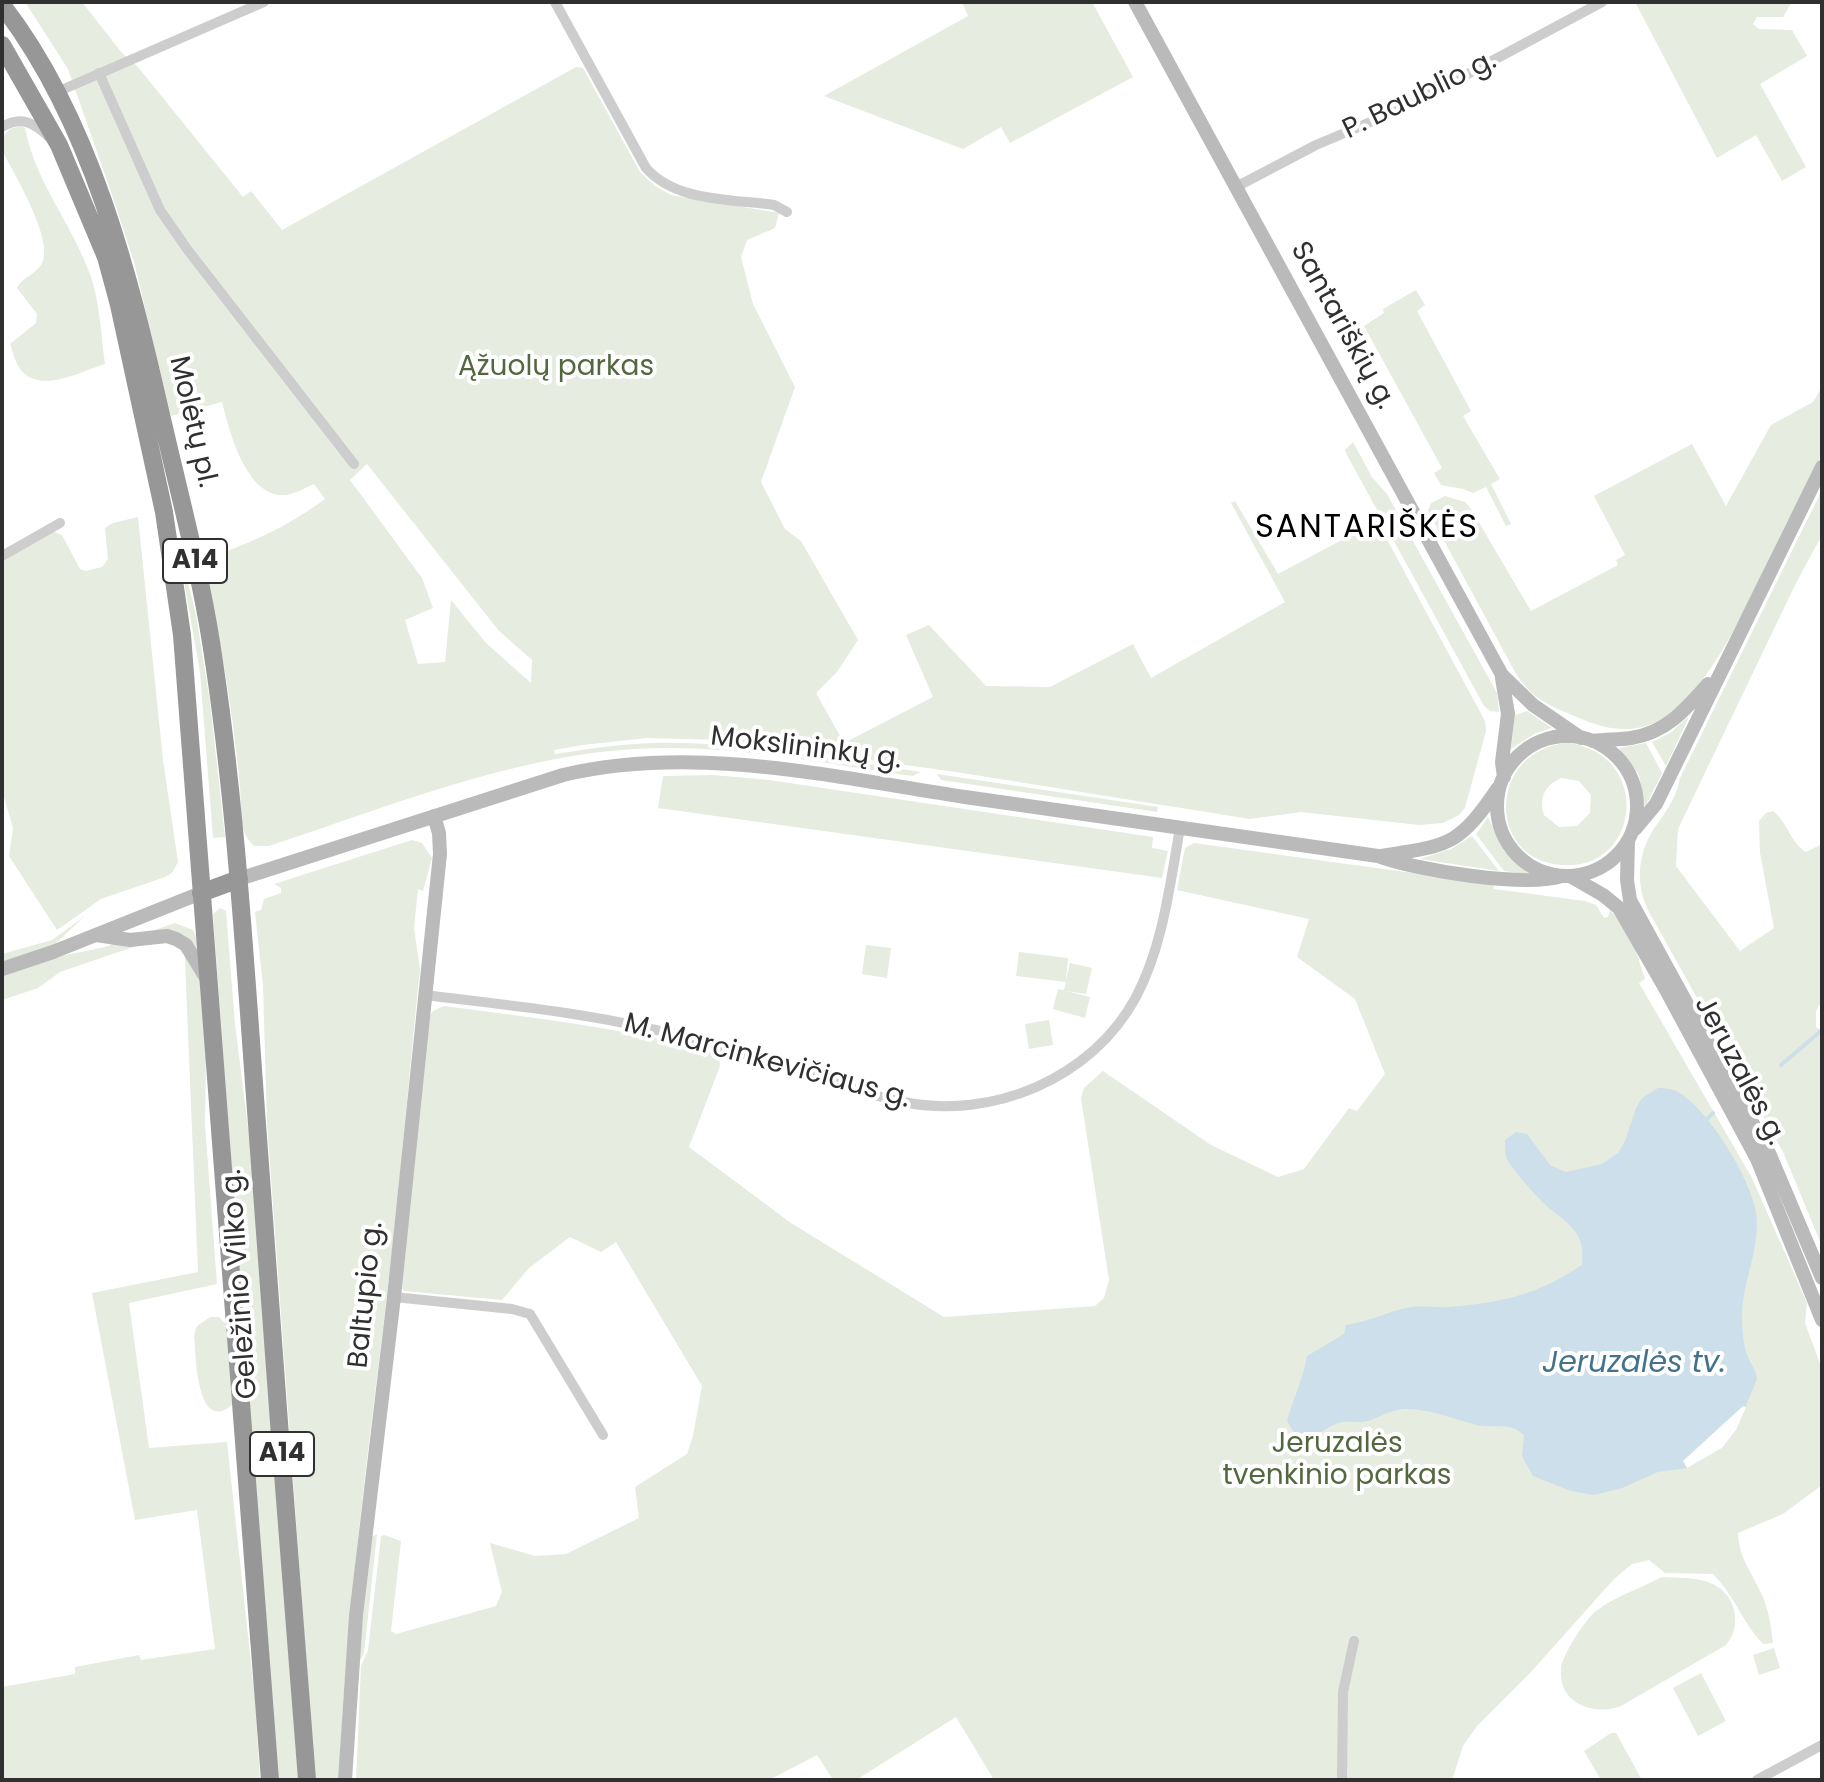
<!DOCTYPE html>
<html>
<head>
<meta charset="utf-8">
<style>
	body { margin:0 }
	#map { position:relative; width:1824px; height:1782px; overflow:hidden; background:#fff; font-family:Poppins,sans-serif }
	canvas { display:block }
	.frame { position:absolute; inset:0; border:4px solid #303030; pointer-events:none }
</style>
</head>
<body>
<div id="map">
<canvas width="1824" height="1782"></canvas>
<div class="frame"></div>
</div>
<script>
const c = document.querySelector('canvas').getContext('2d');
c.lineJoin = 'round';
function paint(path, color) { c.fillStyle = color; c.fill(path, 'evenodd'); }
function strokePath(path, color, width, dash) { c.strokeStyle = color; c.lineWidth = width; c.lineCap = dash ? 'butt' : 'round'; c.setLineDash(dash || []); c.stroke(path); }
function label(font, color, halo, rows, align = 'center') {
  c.font = font + ' Poppins,sans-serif'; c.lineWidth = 8; c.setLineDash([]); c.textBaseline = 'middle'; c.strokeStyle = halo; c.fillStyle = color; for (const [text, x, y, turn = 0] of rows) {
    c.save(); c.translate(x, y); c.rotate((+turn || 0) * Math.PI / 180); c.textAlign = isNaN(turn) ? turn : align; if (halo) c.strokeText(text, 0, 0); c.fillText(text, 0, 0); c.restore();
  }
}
paint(new Path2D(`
	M 25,2 L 82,2 L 122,53 L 138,67 L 243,197 L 251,191 L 282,230 L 576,67 L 583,68 L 640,172 L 655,186 L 671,195 L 779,213 L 775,228 L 747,240 L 741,257 L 753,304 L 795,387 L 761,482 L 785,529 L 801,541 L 858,640 L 837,672 L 816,693 L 844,743 L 933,697 L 906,635 L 929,625 L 986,686 L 1050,687 L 1133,644 L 1151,678 L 1285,602 L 1231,503 L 1235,501 L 1278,574 L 1377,521 L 1485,721 L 1486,731 L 1465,808 L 1459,815 L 1443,823 L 1419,825 L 1301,812 L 1250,819 L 956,772 L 723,740 L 647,738 L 583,745 L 554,750 L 555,754 C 588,749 620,744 653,743 C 742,741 833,759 921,772 L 913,776 C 821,763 727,743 634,749 C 508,757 388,807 269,846 L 254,846 C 237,830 242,808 240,787 C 233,710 220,635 203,560 C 250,543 284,529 325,499 L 314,484 C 305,488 294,494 285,495 C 246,498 229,430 222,402 L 171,416 L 134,262 L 111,192 L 68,69 ZM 367,464 L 499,631 L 532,660 L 531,683 L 486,643 L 451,600 L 445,662 L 418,664 L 405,620 L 433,608 L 422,578 L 350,480 Z
	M 962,2 L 1092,2 L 1133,77 L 1010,143 L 1001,127 L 963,149 L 824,96 L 968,16 Z
	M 1635,2 L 1792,2 L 1783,17 L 1757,17 L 1753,24 L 1759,29 L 1792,30 L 1807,56 L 1760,84 L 1806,167 L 1782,181 L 1756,135 L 1717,158 Z
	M 20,126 L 25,128 C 35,182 73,225 91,277 C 100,303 101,336 105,364 C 82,371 39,395 20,369 C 15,362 13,352 10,344 L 36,323 L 37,314 L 17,288 C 23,276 38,274 43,261 C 52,236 14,174 2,150 L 2,137 L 10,129 Z
	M 1416,290 L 1425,305 L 1417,311 L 1471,411 L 1463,416 L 1500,479 L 1491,484 L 1511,524 L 1506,526 L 1486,487 L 1473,493 L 1463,489 L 1441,485 L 1434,473 L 1442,468 L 1364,326 L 1384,313 L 1383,309 Z
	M 1822,387 C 1822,405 1824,437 1821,454 C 1814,478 1797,502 1786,524 C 1759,578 1713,694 1658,721 C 1630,735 1604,729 1577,717 C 1550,706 1530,698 1515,672 L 1428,511 L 1431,503 L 1445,496 L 1465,502 L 1471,509 L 1531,611 L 1618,565 L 1616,560 L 1625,555 L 1594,496 L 1692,444 L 1726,506 L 1771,425 L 1813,402 Z
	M 1353,442 L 1372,477 L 1387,494 L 1497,693 L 1499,712 L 1490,711 L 1484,706 L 1347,455 L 1345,450 Z
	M 1822,490 L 1822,535 L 1796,583 L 1678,829 L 1676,866 L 1740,951 L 1774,928 L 1760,853 L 1759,821 L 1766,813 L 1773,811 C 1788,822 1790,843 1806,852 L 1822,844 L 1822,1000 L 1816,1011 L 1816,1027 L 1822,1031 L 1822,1246 L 1783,1152 L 1649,912 C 1634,882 1638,850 1658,823 C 1667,810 1678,794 1680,778 Z
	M 138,517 L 163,760 L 178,862 L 172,873 L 165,877 L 101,899 L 57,930 L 9,856 L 13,828 L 2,790 L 2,561 L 52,531 L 62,535 L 80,569 L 86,571 L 102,567 L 108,559 L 105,528 L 113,523 Z
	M 174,525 L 196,615 L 210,702 L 225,837 L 213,838 L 200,672 Z
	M 1527,711 L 1552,728 L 1534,734 L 1511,749 L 1515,715 Z
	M 1688,717 L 1688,719 L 1666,766 L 1652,742 L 1670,733 Z
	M 1568,743 C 1653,754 1641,871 1562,865 C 1485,860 1488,749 1568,743 ZM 1561,778 L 1579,781 L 1591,795 L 1590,813 L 1577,826 L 1559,827 L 1544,815 C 1539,798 1544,786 1561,778 Z
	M 1646,743 L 1662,773 L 1645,807 L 1639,775 L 1619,748 Z
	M 937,774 L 1158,807 L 1157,812 L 941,780 Z
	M 713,775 L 769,780 L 1153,837 L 1152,848 L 1168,851 L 1162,878 L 658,808 L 663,776 Z
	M 1488,817 L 1504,851 L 1532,875 L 1504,871 L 1476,834 Z
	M 1472,836 L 1499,871 L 1420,859 L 1451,849 Z
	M 412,840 L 422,843 L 432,858 L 423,891 L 418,889 L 414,928 L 420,969 C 409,1072 401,1175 389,1278 C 369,1445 346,1612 339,1780 L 315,1780 L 267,1123 L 263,986 L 255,912 L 261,910 L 264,899 L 281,893 L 281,888 L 274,884 Z
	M 1194,843 L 1493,884 L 1494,889 L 1585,901 L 1596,905 L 1604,918 L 1608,917 L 1610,910 L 1615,915 L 1635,948 L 1645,979 L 1639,983 L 1752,1178 L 1807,1303 L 1805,1323 L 1822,1369 L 1822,1485 L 1783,1514 L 1738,1533 C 1739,1558 1751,1571 1761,1593 C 1769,1609 1771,1626 1773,1643 L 1763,1644 C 1743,1623 1734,1595 1713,1574 L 1665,1573 L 1649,1560 L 1632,1564 L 1614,1579 L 1531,1672 L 1477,1726 L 1463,1746 L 1452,1780 L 994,1780 L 956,1717 L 856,1780 L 833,1780 L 817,1755 L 769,1780 L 356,1780 L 361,1666 L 368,1650 L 381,1536 L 384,1535 L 401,1541 L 391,1631 L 396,1634 L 496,1606 L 502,1592 L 490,1543 L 535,1556 L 566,1554 L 639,1518 L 635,1487 L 687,1454 L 693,1436 L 702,1386 L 616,1242 L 601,1252 L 570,1237 L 529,1268 L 502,1300 L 404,1291 L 402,1288 L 428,1018 L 433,1011 L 444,1006 C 537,1018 628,1029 719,1053 L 720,1066 L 689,1147 L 791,1223 L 944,1317 L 1095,1306 L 1104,1298 L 1109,1280 L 1081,1098 L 1084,1088 L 1103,1071 L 1211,1145 L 1278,1177 L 1304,1169 L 1349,1108 L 1357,1111 L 1385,1074 L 1355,999 L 1297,957 L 1309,919 L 1177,890 L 1185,848 Z
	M 220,908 L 226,911 L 235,1024 L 251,1151 L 298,1780 L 277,1780 L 213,914 Z
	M 85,916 L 54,945 L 2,963 L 2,954 L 52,940 Z
	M 175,923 L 193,930 L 198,941 L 206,1049 L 205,1124 L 217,1284 L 129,1303 L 149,1448 L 227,1442 L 255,1700 L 260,1780 L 2,1780 L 2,1687 L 75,1674 L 75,1667 L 139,1655 L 141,1660 L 215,1649 L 197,1510 L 135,1520 L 92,1293 L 198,1272 L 184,937 L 177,932 L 60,972 L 38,988 L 2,1000 L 2,976 L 57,957 L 105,947 Z
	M 866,945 L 891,948 L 887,978 L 862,974 Z
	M 1019,952 L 1068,958 L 1066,980 L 1070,963 L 1092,968 L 1086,994 L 1066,991 L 1090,997 L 1085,1018 L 1053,1009 L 1058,989 L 1064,990 L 1066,982 L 1016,976 Z
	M 1049,1020 L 1053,1045 L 1029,1049 L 1025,1024 Z
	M 210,1317 L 219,1317 L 226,1324 L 232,1405 C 196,1435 196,1353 194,1335 L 197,1326 Z
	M 377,1534 L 364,1653 L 358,1664 L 372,1537 Z
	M 1662,1577 C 1676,1578 1694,1577 1708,1582 C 1735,1591 1744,1624 1726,1645 L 1621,1706 C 1594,1716 1558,1704 1561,1669 C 1562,1655 1585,1620 1596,1611 C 1614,1597 1641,1588 1662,1577 Z
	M 1774,1648 L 1780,1668 L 1759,1675 L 1753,1655 Z
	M 1701,1673 L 1726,1721 L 1698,1736 L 1673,1688 Z
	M 1611,1733 L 1616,1733 L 1642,1780 L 1601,1780 L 1584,1751 Z`), '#e6ecdf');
paint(new Path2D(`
	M 1658,1088 C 1664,1088 1670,1088 1676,1091 C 1707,1107 1750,1177 1756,1212 C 1761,1247 1743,1280 1742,1314 C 1742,1326 1743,1346 1748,1357 C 1751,1365 1756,1370 1757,1379 L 1736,1430 L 1722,1448 L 1687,1468 L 1658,1472 L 1622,1488 L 1594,1495 L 1571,1491 L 1533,1476 L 1522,1456 L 1524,1435 C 1509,1421 1495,1429 1477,1425 C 1454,1419 1428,1408 1404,1409 C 1388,1410 1374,1421 1362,1422 C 1353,1423 1347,1420 1338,1423 C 1326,1428 1317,1436 1305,1440 L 1295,1434 L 1287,1421 C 1293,1399 1303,1379 1307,1356 L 1344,1334 L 1346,1325 C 1369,1322 1388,1311 1411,1307 C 1423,1305 1436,1308 1448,1307 C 1501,1303 1537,1295 1582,1265 C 1585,1232 1571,1226 1549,1208 C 1541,1202 1511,1168 1507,1159 C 1505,1154 1505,1145 1505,1140 L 1516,1132 L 1527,1134 L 1550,1165 L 1566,1172 L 1602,1164 L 1618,1153 L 1625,1141 L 1636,1108 L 1642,1098 Z`), '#cddfea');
paint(new Path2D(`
	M 1743,1406 L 1746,1407 L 1736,1430 L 1722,1448 L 1687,1468 L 1683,1461 Z`), '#fff');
strokePath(new Path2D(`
	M 1781,1065 L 1822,1030
	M 1707,1119 L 1713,1113`), '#cddfea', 4);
strokePath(new Path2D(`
	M 555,2 L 646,168 C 676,202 731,199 774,205 L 787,212
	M 99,73 L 160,210 L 187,249 L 354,464
	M 57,92 L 264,2
	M 2,127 C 21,115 34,123 49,137
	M 1236,187 L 1316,145 L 1406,107 L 1602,2
	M 2,556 L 60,523
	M 425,995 C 513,1006 602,1014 688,1038 C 727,1049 766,1060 804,1072 C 837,1082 869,1096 903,1102 C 992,1120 1092,1079 1136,997 C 1163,946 1170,884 1180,828
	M 394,1297 L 512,1309 L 530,1314 L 603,1435
	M 1342,1780 L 1343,1692 L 1354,1641
	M 1757,1780 L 1822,1745`), '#cdcdcd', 10);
strokePath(new Path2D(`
	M 1135,2 L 1502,675 L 1533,705 L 1581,738
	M 1502,678 L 1508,714 L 1502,762 L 1504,777
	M1497 806a70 70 0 1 1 140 0a70 70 0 1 1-140 0Z
	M 1593,741 C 1606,739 1619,740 1631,738 C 1666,733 1686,709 1708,684
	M 1635,829 L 1656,804 L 1822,467
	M 1628,841 L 1627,880 L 1630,900 L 1769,1153 L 1822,1278
	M 1381,856 C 1449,845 1458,847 1498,788
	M 1570,876 L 1603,895 L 1619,908 L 1665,988 L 1757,1159 L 1822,1320
	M 239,879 L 563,775 C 696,744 832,777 965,797 C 1102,817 1240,836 1378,856 C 1414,870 1527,888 1562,876
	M 96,935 L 130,940 L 167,936 L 176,939 L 186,945 L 208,981
	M 2,969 L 53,952 L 201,893
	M 345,1780 L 356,1616 L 394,1297 L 440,854 L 439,833 L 434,816`), '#bababa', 14);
strokePath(new Path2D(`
	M 2,5 C 92,121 130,279 162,419 C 179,493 199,567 211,642 C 236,802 245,963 257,1124 C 273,1343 289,1561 307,1780
	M 2,45 L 59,145 L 106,257 L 119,305 L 164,512 L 182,635 L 270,1780
	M 201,893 L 239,879`), '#979797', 18);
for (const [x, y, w] of [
	[195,561,64],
	[282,1454,64]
]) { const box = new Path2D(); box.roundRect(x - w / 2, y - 22, w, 44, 6); c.fillStyle = '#fff'; c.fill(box); strokePath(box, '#303030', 2); }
label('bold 26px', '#303030', null, [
	["A14",195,561],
	["A14",282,1454]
]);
label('28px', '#303030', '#fff', [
	["P. Baublio g.",1420,96,-26],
	["Santariškių g.",1342,326,61],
	["Molėtų pl.",192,422,77],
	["Mokslininkų g.",806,749,7],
	["M. Marcinkevičiaus g.",767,1062,15],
	["Jeruzalės g.",1739,1071,62],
	["Geležinio Vilko g.",241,1284,-94],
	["Baltupio g.",367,1295,-84]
]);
label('28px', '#546840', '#fff', [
	["Ąžuolų parkas",556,368],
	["Jeruzalės",1337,1445],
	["tvenkinio parkas",1337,1477]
]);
label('italic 30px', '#44728c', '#fff', [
	["Jeruzalės tv.",1634,1364]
]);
c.letterSpacing = '2px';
label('32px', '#000', '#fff', [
	["SANTARIŠKĖS",1367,529]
]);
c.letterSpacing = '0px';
</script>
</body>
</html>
